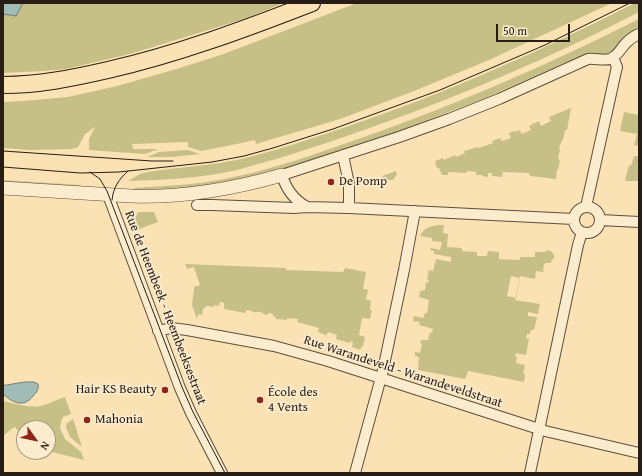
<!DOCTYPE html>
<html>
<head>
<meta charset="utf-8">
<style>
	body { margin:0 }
	#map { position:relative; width:642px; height:476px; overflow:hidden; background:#fae2b4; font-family:"Gentium Book Plus",serif }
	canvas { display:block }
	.frame { position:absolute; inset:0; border:4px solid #271d15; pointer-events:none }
	.north { position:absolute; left:16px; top:420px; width:40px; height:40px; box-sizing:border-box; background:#fcecce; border:1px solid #a79984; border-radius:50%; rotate:123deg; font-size:11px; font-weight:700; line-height:16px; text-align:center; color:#271d15 }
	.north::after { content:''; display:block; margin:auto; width:14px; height:18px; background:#8f2418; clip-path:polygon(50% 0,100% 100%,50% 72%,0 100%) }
	.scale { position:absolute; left:496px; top:24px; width:74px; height:18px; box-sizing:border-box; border:2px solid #271d15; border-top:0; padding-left:5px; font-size:12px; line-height:14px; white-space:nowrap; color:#271d15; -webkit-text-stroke:3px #fcecce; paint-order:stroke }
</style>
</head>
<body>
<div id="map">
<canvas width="642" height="476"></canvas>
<div class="frame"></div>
<div class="north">N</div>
<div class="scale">50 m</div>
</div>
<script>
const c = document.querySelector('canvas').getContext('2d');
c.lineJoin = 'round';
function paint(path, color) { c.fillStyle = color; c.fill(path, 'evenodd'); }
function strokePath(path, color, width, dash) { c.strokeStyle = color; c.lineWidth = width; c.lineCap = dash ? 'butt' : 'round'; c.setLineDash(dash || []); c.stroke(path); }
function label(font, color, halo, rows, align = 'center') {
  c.font = font + ' "Gentium Book Plus",serif'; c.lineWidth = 3.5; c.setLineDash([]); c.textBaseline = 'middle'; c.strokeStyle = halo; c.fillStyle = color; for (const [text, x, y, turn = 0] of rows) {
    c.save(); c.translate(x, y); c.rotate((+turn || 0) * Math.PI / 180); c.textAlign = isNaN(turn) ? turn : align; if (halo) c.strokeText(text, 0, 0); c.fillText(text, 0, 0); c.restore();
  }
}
paint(new Path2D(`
	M 3,3 L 284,3 L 244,19 L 130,54 L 66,69 L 44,71 L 3,73 Z
	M 357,3 L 612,3 L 489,60 L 414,91 L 340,119 L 256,144 L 255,140 L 232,145 L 201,151 L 188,147 L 188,142 L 132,144 L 133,149 L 158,149 L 145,154 L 89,150 L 89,139 L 95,127 L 85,134 L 78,147 L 72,149 L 31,150 L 3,148 L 3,102 L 23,101 L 68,97 L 117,86 L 173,70 L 221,55 Z
	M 635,3 L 639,3 L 639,12 C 554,56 465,94 375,126 C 345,137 314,147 283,157 C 268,161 252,166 237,170 C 201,178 164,180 128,181 L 140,174 L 148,172 C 179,167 211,166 241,159 C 276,151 310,139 343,128 C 444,94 541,51 635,3 Z
	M 639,19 L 639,27 L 636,28 L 638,31 L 609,54 L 575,62 L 571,60 L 485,98 L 399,131 L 400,135 L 281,170 L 206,187 L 134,191 L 134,188 C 164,186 195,185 224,179 C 272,170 318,153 364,137 C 458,104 549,64 639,19 Z
	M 571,108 L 567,130 L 565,130 L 563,140 L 562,140 L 559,149 L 560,150 L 558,158 L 560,161 L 558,170 L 557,170 L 556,179 L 530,176 L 529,173 L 503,172 L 502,177 L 492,176 L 492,173 L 488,173 L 488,177 L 482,176 L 482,175 L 476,175 L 476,172 L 467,171 L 466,173 L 448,172 L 448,175 L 442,175 L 439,168 L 437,168 L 435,163 L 436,162 L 435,161 L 443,158 L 444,160 L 455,155 L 456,157 L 465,153 L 464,151 L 478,147 L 479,148 L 493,143 L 492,141 L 500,138 L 502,141 L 511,138 L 509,133 L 514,131 L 515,132 L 519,130 L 522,134 L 531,130 L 529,126 L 539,121 L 541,126 L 551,121 L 549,117 Z
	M 624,112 L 638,115 L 639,114 L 639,146 L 634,145 L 637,134 L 620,131 Z
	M 188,150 L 200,154 L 172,157 L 147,157 L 159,152 Z
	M 639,153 L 639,181 L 625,181 L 629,165 L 631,166 L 634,156 L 638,156 Z
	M 396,171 L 397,174 L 393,180 L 383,180 L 382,176 Z
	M 3,180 L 81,185 L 80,188 L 3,183 Z
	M 138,212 L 154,212 L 158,222 L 134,231 L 132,224 Z
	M 439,225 L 444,225 L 443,233 L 448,234 L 447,247 L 462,248 L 462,251 L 477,252 L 477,256 L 487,256 L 488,251 L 499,252 L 499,259 L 520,260 L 520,257 L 535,257 L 535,252 L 546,252 L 546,250 L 551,251 L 554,255 L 554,259 L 552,259 L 551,263 L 546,263 L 544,264 L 543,270 L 544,272 L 536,271 L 535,279 L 520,276 L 515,300 L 540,304 L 538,314 L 528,312 L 528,316 L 537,317 L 534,330 L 531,330 L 530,334 L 527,334 L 526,338 L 529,339 L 526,355 L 516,353 L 515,356 L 517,357 L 516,363 L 525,365 L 523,374 L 525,374 L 524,382 L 468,371 L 466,377 L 465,379 L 418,370 L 419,357 L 415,356 L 415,352 L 420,353 L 422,344 L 420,343 L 421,340 L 428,340 L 430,332 L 432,333 L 433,329 L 419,325 L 420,322 L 413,321 L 414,316 L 423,318 L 425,313 L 427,313 L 429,300 L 419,297 L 420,291 L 425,290 L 426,282 L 428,283 L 429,280 L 427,279 L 429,270 L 433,271 L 436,259 L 451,262 L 451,257 L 434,254 L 434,251 L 430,250 L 431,248 L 440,250 L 442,242 L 432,241 L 432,238 L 420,236 C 424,227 431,226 439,225 ZM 511,276 L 520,278 L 516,298 L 507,296 Z
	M 185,264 L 286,268 L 286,270 L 343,272 L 345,268 L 366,272 L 363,289 L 368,290 L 366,299 L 371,301 L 370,310 L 372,310 L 370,319 L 362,318 L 359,335 L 365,337 L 363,346 L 362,346 L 360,350 L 352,347 L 353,342 L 351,341 L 350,343 L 336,339 L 337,335 L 328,332 L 325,338 L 326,335 L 318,332 L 319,328 L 297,322 L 298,319 L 292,318 L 291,319 L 287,318 L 287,320 L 276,319 L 276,317 L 273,316 L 273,314 L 268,313 L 267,315 C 265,315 263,313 261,312 C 258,311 256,313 252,312 L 252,311 L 247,310 L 245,313 L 224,309 L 224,303 L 220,302 L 219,306 L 214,305 L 214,307 L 206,306 L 206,307 L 203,309 L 202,315 L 198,314 L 197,319 L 192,305 L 194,289 L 194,287 L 200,285 L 194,267 L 187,269 Z
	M 65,397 L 71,414 L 63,417 L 61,421 L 60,428 L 65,439 L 81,452 L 84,460 L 48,451 L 48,428 L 24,428 L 24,438 L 15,427 L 13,428 L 3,436 L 3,401 C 16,404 31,409 44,405 C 51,403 58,399 65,397 Z
	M 73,419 L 82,447 L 70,437 L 66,427 L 67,423 Z`), '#c6c087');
const water = new Path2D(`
	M 3,3 L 23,3 L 16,16 L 3,14 Z
	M 25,382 L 34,382 L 38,384 C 39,389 37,392 33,396 C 24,408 13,403 3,394 L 3,386 Z`);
paint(water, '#a0bcb4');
strokePath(water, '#707c74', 1);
const minor = new Path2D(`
	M 343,155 L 349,184 L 349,208
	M 108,195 L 180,388 L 191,413 L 222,473
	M 197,205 L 212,205 L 294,208 L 307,207 L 349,208 L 574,219
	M574 220a13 13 0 1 1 26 0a13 13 0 1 1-26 0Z
	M 307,207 C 294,200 286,189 282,175 L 399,137 L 449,119 L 499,99 L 588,59 C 595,58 603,61 610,59 C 618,56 621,48 626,43 C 630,39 634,36 639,34
	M 586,207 L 616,71 L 617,67 L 613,57
	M 600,220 L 639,222
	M 158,331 L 171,328 L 187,330 L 274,346 L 328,361 L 545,431 L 639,453
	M 355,473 L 383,370 L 404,270 L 415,211
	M 530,473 L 578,245 L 582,232`);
const tertiary = new Path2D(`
	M 3,188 L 131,196 C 182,198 233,189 282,175`);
const primary = new Path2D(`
	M 3,85 C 39,85 73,78 108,70 C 178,54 245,29 312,3`);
strokePath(minor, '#5c4e3d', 12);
strokePath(tertiary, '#5c4e3d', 14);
strokePath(primary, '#271d15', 18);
strokePath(minor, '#fcecce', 10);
strokePath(tertiary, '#fcecce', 13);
strokePath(primary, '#fae2b4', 16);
strokePath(new Path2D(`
	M 3,151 L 152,161 L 173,161
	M 3,167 L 80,173 L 119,172 L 212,162 L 244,156 L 273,148 L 333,129 L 440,90 L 545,45 L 630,3
	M 90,172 L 100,179 L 107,191 L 182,387 L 193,412 L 225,473
	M 112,200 C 113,188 119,179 128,171`), '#271d15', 1);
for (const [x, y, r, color] of [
	[331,182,4,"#8f2418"],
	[165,390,4,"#8f2418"],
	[260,400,4,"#8f2418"],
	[87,420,4,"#8f2418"]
]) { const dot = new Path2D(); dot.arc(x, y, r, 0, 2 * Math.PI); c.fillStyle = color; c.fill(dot); strokePath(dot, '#fcecce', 1.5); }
label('13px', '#271d15', '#fcecce', [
	["De Pomp",339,182],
	["Hair KS Beauty",157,390,"right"],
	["École des",268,393],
	["4 Vents",268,408],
	["Mahonia",95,420]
], 'left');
label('13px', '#271d15', '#fcecce', [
	["Rue de Heembeek - Heembeeksestraat",165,308,69],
	["Rue Warandeveld - Warandeveldstraat",403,372,18]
]);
</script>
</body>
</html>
